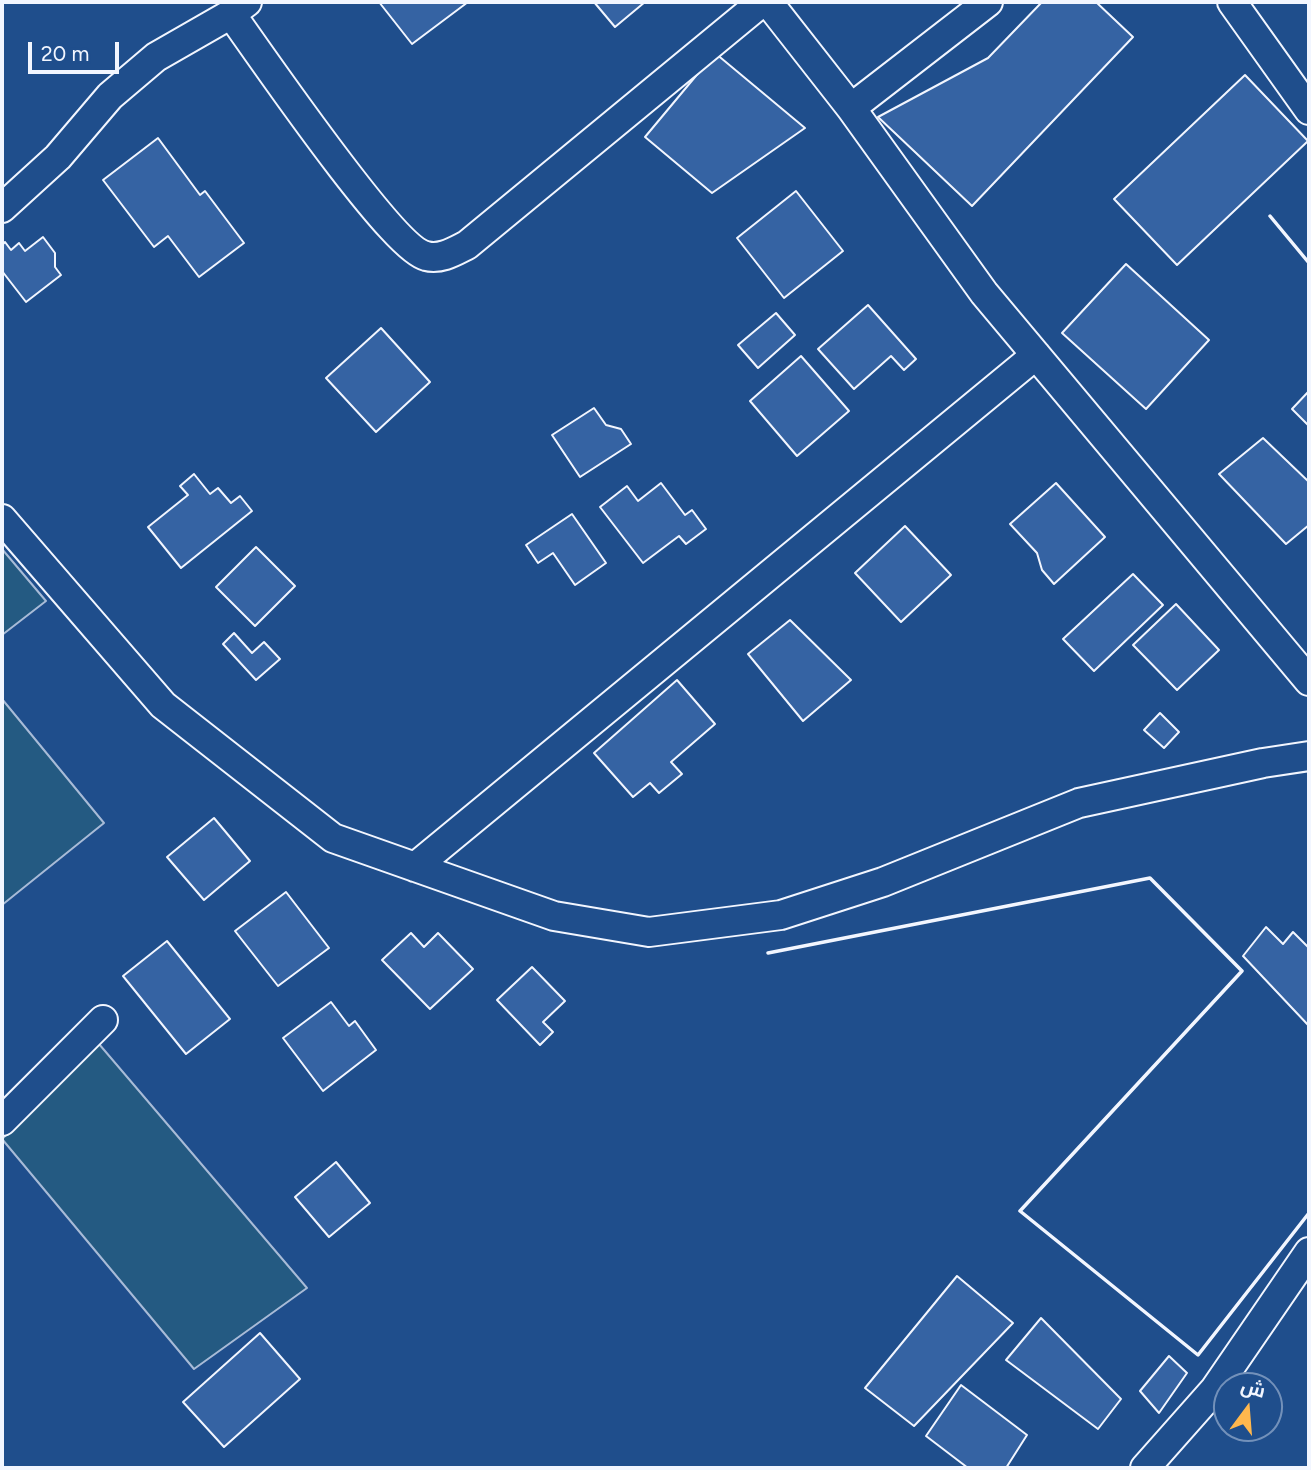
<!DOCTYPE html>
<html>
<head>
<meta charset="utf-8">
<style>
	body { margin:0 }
	#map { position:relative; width:1311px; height:1470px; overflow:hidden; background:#1f4e8c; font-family:Figtree,Cairo,sans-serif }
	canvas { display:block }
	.frame { position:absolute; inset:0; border:4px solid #f2f6ff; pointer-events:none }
	.north { position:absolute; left:1213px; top:1372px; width:70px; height:70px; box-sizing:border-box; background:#1f4e8c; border:2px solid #7391ba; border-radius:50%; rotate:16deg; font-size:19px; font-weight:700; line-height:28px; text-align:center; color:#f2f6ff }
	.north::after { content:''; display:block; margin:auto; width:24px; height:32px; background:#ffb74d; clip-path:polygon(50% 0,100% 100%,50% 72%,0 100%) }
	.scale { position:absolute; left:28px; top:42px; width:91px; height:32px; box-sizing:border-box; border:4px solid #f2f6ff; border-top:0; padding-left:9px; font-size:21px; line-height:24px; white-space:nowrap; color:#f2f6ff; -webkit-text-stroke:5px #1f4e8c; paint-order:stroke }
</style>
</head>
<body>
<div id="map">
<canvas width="1311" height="1470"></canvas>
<div class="frame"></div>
<div class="north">ش</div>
<div class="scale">20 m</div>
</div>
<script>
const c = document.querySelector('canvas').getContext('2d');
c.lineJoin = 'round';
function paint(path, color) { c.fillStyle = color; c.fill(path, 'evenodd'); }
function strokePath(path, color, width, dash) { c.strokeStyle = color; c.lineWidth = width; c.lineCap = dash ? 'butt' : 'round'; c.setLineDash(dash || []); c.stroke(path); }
const green = new Path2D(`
	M 2,549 L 46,601 L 2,635 Z
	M 2,699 L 104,823 L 2,905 Z
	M 99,1044 L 307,1288 L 194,1369 L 2,1139 Z`);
paint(green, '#245a82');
strokePath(green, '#a8bbd7', 2);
const building = new Path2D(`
	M 379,2 L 468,2 L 412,44 Z
	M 594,2 L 645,2 L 615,27 Z
	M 1042,2 L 1096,2 L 1133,37 L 972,206 L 878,117 L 988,58 Z
	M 715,53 L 805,128 L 712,193 L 645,137 Z
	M 1245,75 L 1308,141 L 1177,265 L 1114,199 Z
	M 158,138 L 200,195 L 205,191 L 244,243 L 199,277 L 168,236 L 154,247 L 103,180 Z
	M 796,191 L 843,251 L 784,298 L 737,238 Z
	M 43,237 L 55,253 L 55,267 L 61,275 L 26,302 L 2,271 L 2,245 L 5,242 L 11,250 L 19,243 L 25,251 Z
	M 1126,264 L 1209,340 L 1146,409 L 1062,333 Z
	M 868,305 L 916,359 L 904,370 L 891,356 L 854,389 L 818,349 Z
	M 776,313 L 795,335 L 758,368 L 738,345 Z
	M 381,328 L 430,382 L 376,432 L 326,378 Z
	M 801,356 L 849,411 L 797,456 L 750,401 Z
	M 1309,391 L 1309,426 L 1292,409 Z
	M 594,408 L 606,425 L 621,429 L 631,444 L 580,477 L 552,435 Z
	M 1263,438 L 1309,482 L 1309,525 L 1286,544 L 1219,474 Z
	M 194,474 L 210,494 L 218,488 L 231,503 L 240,496 L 252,511 L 181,568 L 148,527 L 188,495 L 180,486 Z
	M 661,483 L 685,515 L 692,510 L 706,529 L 686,544 L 679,536 L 643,563 L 600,507 L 627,486 L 638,501 Z
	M 1056,483 L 1105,537 L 1054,584 L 1042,570 L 1037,553 L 1010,524 Z
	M 572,514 L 606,563 L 575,585 L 553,553 L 538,563 L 526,545 Z
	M 905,526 L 951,575 L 901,622 L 855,573 Z
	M 256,547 L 295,586 L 255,626 L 216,587 Z
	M 1133,574 L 1163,605 L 1094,671 L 1063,639 Z
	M 1176,604 L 1219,650 L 1177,690 L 1133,645 Z
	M 790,620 L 851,680 L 803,721 L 748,654 Z
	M 234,633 L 252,653 L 264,642 L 280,659 L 256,680 L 223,644 Z
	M 677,680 L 715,724 L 671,762 L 682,774 L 659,793 L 650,783 L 633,797 L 594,753 Z
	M 1160,713 L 1179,732 L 1164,748 L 1144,730 Z
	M 214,818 L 250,861 L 204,900 L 167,857 Z
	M 286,892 L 329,948 L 278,986 L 235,931 Z
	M 1266,927 L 1283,944 L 1293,932 L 1309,948 L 1309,1026 L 1243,956 Z
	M 411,933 L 424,947 L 438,933 L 473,969 L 430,1009 L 382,960 Z
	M 167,941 L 230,1019 L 186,1054 L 123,976 Z
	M 532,967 L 565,1001 L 543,1022 L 553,1032 L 540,1045 L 497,1000 Z
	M 331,1002 L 349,1026 L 355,1021 L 376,1050 L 323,1091 L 283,1038 Z
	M 336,1162 L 370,1203 L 329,1237 L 295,1197 Z
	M 957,1276 L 1013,1323 L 914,1426 L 865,1388 Z
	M 1041,1318 L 1121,1399 L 1098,1429 L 1006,1360 Z
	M 260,1333 L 300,1379 L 224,1447 L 183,1402 Z
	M 1169,1356 L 1187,1373 L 1159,1413 L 1140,1391 Z
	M 961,1385 L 1027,1435 L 1006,1468 L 968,1468 L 926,1436 Z`);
paint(building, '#3563a3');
strokePath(building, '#f2f6ff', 2);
const minor = new Path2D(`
	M 768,2 L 851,108 L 984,293 L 1309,681
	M 1232,2 L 1309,110
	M 231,14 C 259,53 392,248 426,256 C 441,260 455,251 467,245 L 762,2
	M 851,108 L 988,2
	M 2,208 L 58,157 L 110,96 L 156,57 L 231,14 L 247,2
	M 2,519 L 163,705 L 333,838 L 554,916 L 649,932 L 781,915 L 883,882 L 1079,803 L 1263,763 L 1309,756
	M 415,867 L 1036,355
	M 2,1121 L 103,1020
	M 1145,1468 L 1215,1389 L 1309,1252`);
strokePath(minor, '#f2f6ff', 32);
strokePath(minor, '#1f4e8c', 28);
strokePath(new Path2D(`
	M 1270,216 L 1309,263
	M 768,953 L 1150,878 L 1242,971 L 1020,1211 L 1198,1355 L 1309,1213`), '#f2f6ff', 3.5);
</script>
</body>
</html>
